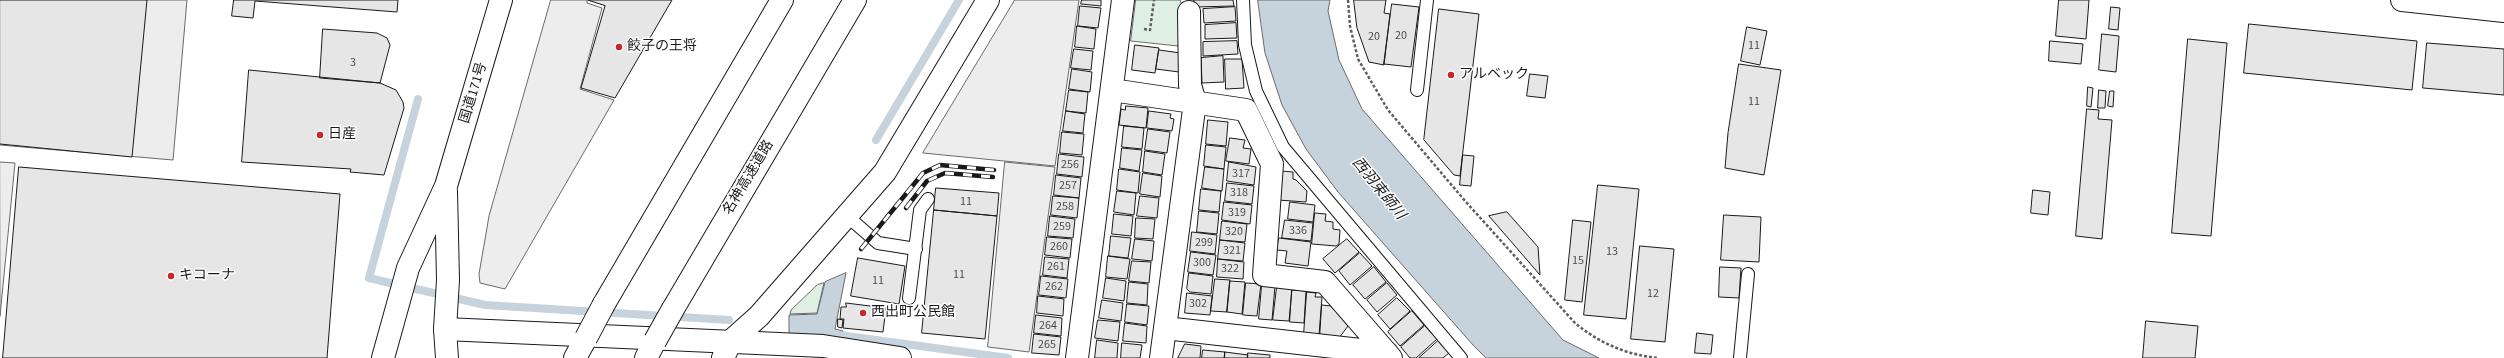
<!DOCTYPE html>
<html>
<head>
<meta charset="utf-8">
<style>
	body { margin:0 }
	canvas { display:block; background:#fff }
</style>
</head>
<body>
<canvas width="2504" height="358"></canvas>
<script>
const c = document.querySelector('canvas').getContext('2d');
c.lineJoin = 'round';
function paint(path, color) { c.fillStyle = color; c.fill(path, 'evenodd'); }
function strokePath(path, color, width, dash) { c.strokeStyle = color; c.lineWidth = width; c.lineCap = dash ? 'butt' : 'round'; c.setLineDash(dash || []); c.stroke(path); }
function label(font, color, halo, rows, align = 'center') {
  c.font = font + ' "Source Sans 3","Noto Sans JP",sans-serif'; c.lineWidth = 3; c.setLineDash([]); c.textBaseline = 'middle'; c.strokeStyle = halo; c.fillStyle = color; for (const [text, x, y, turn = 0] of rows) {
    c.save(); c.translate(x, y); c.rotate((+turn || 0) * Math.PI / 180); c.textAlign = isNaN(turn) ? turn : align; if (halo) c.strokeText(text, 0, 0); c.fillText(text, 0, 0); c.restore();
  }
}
const green = new Path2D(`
	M 1136,0 L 1180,0 L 1183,8 L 1178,46 L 1131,41 Z
	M 824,283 L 817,313 L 790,314 L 791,310 L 817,285 Z`);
paint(green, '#e0efe3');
strokePath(green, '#6a6a6a', 1);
const parking = new Path2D(`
	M 0,0 L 187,0 L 173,160 L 0,145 Z
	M 551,0 L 587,0 L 587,3 L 602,8 L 580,89 L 614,100 L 505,289 L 480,283 L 479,274 L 489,216 Z
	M 1015,0 L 1079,0 L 1055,166 L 923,153 Z
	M 0,162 L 15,163 L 0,316 Z
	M 1005,162 L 1055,167 L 1029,352 L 988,347 Z`);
paint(parking, '#ededed');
strokePath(parking, '#6a6a6a', 1);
const water = new Path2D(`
	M 1258,0 L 1330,0 L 1328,11 L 1339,60 L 1362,109 L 1563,340 L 1599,358 L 1486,358 L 1473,345 L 1338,192 L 1306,149 L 1282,105 L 1265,53 Z
	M 846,273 L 835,329 L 843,331 L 843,340 L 789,338 L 789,315 L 817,314 L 825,282 Z`);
paint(water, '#c6d2dc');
strokePath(water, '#6a6a6a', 1);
strokePath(new Path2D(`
	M 418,99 L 369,278 L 485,305 L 729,320
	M 876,140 L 959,0
	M 832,334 L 1008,358`), '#c6d2dc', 8);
const building = new Path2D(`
	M 0,0 L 147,0 L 132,157 L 0,144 Z
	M 234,0 L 398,0 L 397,12 L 255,1 L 253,18 L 232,16 Z
	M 588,0 L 672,0 L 615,98 L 581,88 L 605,6 Z
	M 1082,0 L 1101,0 L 1101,6 L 1081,4 Z
	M 1194,0 L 1233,0 L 1234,6 L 1195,7 Z
	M 1354,0 L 1386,0 L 1384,13 L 1390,14 L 1384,65 L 1369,62 L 1357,28 Z
	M 2059,0 L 2089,0 L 2086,39 L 2056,36 Z
	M 1392,4 L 1419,7 L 1411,67 L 1384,64 Z
	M 1080,6 L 1101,8 L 1098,28 L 1078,26 Z
	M 1235,7 L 1236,21 L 1204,23 L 1203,9 Z
	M 2111,7 L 2120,8 L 2118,30 L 2109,29 Z
	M 1439,9 L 1479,14 L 1460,176 L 1454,175 L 1424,140 Z
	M 1236,23 L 1237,38 L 1205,39 L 1205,25 Z
	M 2249,24 L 2417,41 L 2412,90 L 2244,73 Z
	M 1077,26 L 1096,29 L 1094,49 L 1075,47 Z
	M 1747,27 L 1767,31 L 1760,65 L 1741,61 Z
	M 323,29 L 377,33 L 387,38 L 390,45 L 380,83 L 320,78 Z
	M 2102,34 L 2119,36 L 2116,72 L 2099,70 Z
	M 2188,39 L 2227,43 L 2211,236 L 2172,233 Z
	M 1237,41 L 1238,54 L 1203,56 L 1203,42 Z
	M 2050,41 L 2083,44 L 2081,64 L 2049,61 Z
	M 2427,43 L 2504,49 L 2504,95 L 2423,88 Z
	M 1135,45 L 1159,48 L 1155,73 L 1132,70 Z
	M 1074,49 L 1093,51 L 1091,70 L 1071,68 Z
	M 1159,50 L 1181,53 L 1179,72 L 1156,69 Z
	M 1223,56 L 1224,82 L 1202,83 L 1201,58 Z
	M 1225,59 L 1242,59 L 1244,88 L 1226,89 Z
	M 1739,64 L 1781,70 L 1764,175 L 1725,168 L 1728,133 Z
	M 1072,69 L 1092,72 L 1090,92 L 1069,89 Z
	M 249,70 L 380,83 L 396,90 L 403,102 L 404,108 L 384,175 L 350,172 L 351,169 L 242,162 Z
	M 1530,74 L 1548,76 L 1545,98 L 1527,96 Z
	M 2088,87 L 2093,88 L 2091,107 L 2087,106 Z
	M 1069,90 L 1088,92 L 1086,113 L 1066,111 Z
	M 2099,90 L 2106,91 L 2105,108 L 2098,108 Z
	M 2110,91 L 2114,91 L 2113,107 L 2108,106 Z
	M 1126,106 L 1148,108 L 1146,128 L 1119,125 L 1121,109 L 1125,110 Z
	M 2087,109 L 2099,110 L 2098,119 L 2112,120 L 2102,239 L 2076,236 Z
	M 1066,111 L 1085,114 L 1083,133 L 1063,131 Z
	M 1149,111 L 1171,114 L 1170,118 L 1174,119 L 1172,131 L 1147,128 Z
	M 1208,120 L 1228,122 L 1226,146 L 1206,144 Z
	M 1124,126 L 1144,128 L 1142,149 L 1122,147 Z
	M 1148,129 L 1170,132 L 1167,153 L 1145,150 Z
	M 1062,132 L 1084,134 L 1082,155 L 1060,153 Z
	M 1230,138 L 1245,140 L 1243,148 L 1251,149 L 1249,164 L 1226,161 Z
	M 1206,145 L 1226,147 L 1224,169 L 1204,166 Z
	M 1122,148 L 1142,150 L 1139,171 L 1120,168 Z
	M 1145,151 L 1165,154 L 1162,175 L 1143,172 Z
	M 1059,154 L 1084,157 L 1082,177 L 1057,174 Z
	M 1463,155 L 1474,156 L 1471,186 L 1460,185 Z
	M 1229,162 L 1256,167 L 1254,185 L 1227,181 Z
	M 19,167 L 340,194 L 327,358 L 3,358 Z
	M 1205,167 L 1224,169 L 1222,191 L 1202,188 Z
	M 1119,169 L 1140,172 L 1138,193 L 1117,190 Z
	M 1281,171 L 1293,172 L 1293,179 L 1296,180 L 1307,191 L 1306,202 L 1278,200 Z
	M 1143,173 L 1162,176 L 1160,197 L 1140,194 Z
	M 1056,175 L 1081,178 L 1079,198 L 1054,195 Z
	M 1227,183 L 1254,186 L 1252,204 L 1225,201 Z
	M 1598,185 L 1639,189 L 1626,319 L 1584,315 Z
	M 936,188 L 999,193 L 997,216 L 934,210 Z
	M 1201,189 L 1221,191 L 1219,212 L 1199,210 Z
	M 2033,190 L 2050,192 L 2048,215 L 2031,213 Z
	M 1117,191 L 1136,193 L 1134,215 L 1114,212 Z
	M 1053,196 L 1079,198 L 1077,218 L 1051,215 Z
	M 1140,196 L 1159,198 L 1157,218 L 1137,216 Z
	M 1224,202 L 1252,205 L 1250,224 L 1222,220 Z
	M 1290,202 L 1315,205 L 1313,222 L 1288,219 Z
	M 934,210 L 997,216 L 985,339 L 922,333 Z
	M 1199,211 L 1219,213 L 1217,234 L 1197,232 Z
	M 1507,212 L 1538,247 L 1540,275 L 1489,216 Z
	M 1315,213 L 1326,214 L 1325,221 L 1333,222 L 1333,229 L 1340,230 L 1339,244 L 1336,246 L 1312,244 Z
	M 1114,214 L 1133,216 L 1131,236 L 1112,234 Z
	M 1724,215 L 1761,217 L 1759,262 L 1721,260 Z
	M 1050,216 L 1075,219 L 1073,238 L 1048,236 Z
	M 1136,218 L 1155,219 L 1153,239 L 1135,238 Z
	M 1285,220 L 1313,223 L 1311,241 L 1282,238 Z
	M 1573,220 L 1591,222 L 1582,302 L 1565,300 Z
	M 1222,221 L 1247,224 L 1245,242 L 1220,240 Z
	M 1192,232 L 1217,235 L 1215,254 L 1190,251 Z
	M 1111,236 L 1131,238 L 1128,258 L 1109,256 Z
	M 1047,237 L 1072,239 L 1070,258 L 1045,255 Z
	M 1279,238 L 1311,242 L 1308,266 L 1285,263 L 1287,251 L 1277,250 Z
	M 1135,239 L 1154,241 L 1152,261 L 1132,259 Z
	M 1347,239 L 1359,252 L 1335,273 L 1323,259 Z
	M 1220,240 L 1245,243 L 1243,261 L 1218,259 Z
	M 1640,246 L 1674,249 L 1665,342 L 1631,339 Z
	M 1191,252 L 1216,255 L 1213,275 L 1188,272 Z
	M 1360,253 L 1372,266 L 1350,285 L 1339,271 Z
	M 1108,256 L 1130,259 L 1127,279 L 1106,277 Z
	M 1045,257 L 1069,259 L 1067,278 L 1043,275 Z
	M 858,258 L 905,266 L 899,304 L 851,296 Z
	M 1218,259 L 1244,262 L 1243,279 L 1217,277 Z
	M 1132,261 L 1151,262 L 1149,283 L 1129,281 Z
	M 1374,267 L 1386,282 L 1365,299 L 1353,285 Z
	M 1720,267 L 1741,268 L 1739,298 L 1719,297 Z
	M 1189,273 L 1213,276 L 1211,294 L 1190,292 L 1187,289 Z
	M 1041,276 L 1068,279 L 1066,298 L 1039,295 Z
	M 1106,278 L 1126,281 L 1124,301 L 1103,298 Z
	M 1215,279 L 1230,280 L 1227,312 L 1211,311 Z
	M 1230,281 L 1245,282 L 1242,314 L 1227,312 Z
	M 1129,282 L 1148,284 L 1147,305 L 1127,303 Z
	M 1246,283 L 1261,284 L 1257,316 L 1243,315 Z
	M 1387,283 L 1397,295 L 1377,312 L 1367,300 Z
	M 1262,285 L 1275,286 L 1272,320 L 1259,319 Z
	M 1277,287 L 1292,289 L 1289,321 L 1273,320 Z
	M 1292,290 L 1306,291 L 1304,323 L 1290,322 Z
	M 1307,292 L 1316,293 L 1315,297 L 1322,297 L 1319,335 L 1304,334 Z
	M 1187,293 L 1212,296 L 1210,315 L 1185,313 Z
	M 1038,296 L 1064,299 L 1063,316 L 1037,313 Z
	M 1397,298 L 1410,311 L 1390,329 L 1378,315 Z
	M 1102,300 L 1123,303 L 1121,321 L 1099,318 Z
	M 846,303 L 886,308 L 883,332 L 843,328 L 844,319 L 840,319 L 841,307 L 846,307 Z
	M 1127,304 L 1149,306 L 1147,325 L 1125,322 Z
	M 1322,305 L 1331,306 L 1348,326 L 1339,338 L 1320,337 Z
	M 1412,311 L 1424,325 L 1400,346 L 1388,332 Z
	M 1036,315 L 1062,318 L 1061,336 L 1034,333 Z
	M 838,319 L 843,320 L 842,328 L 838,327 Z
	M 1098,320 L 1120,322 L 1118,341 L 1095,338 Z
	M 2146,321 L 2198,326 L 2195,358 L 2143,358 Z
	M 1125,323 L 1147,326 L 1146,343 L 1123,341 Z
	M 1425,326 L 1437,339 L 1416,358 L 1410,358 L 1401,347 Z
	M 1697,333 L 1713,335 L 1711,354 L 1695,353 Z
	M 1034,334 L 1061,337 L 1059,355 L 1032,353 Z
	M 1097,340 L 1118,343 L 1117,358 L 1095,358 Z
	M 1438,341 L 1449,353 L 1443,358 L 1419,358 Z
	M 1122,343 L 1142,345 L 1140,358 L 1121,358 Z
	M 1185,344 L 1201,346 L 1200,358 L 1178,358 Z
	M 1203,350 L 1225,352 L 1224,358 L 1202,358 Z
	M 1225,352 L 1248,355 L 1247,358 L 1225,358 Z
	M 1248,353 L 1270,355 L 1270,358 L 1248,358 Z`);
paint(building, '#e6e6e6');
strokePath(building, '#1a1a1a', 1);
const service = new Path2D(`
	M 1243,0 L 1245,45 L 1256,91 L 1283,147 L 1461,358
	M 1417,90 L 1427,0
	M 847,216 L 878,243 L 916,249
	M 909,298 L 920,210 L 928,199
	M 1740,358 L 1748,274`);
const minor = new Path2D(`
	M 2402,0 L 2504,11
	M 1112,90 L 1246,110 L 1272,164 L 1264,275 L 1325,282 L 1391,358
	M 1165,328 L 1387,353
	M 445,329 L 823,346 L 900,358
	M 1077,358 L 1123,0
	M 1161,358 L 1195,102 L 1190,85 L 1189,12`);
const tertiary = new Path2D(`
	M 723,358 L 731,341 L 759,316 L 885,172 L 988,0`);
const trunk = new Path2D(`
	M 446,191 L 448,280 L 445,329 L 447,358
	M 383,358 L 408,268 L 446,186 L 501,0`);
const motorway = new Path2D(`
	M 604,304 L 782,0
	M 673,309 L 855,0
	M 575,358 L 586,338
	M 646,358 L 655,341`);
strokePath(service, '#1a1a1a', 14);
strokePath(minor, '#1a1a1a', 24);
strokePath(tertiary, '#1a1a1a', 24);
strokePath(trunk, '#1a1a1a', 24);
strokePath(motorway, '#1a1a1a', 24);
strokePath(new Path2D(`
	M 1348,0 L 1350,26 L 1358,59 L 1388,110 L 1466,202 L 1575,323 C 1599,343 1627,355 1658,358
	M 1144,29 L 1150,30 L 1154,0`), '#5f5f5f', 2.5, [3, 2]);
strokePath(service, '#fff', 12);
strokePath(minor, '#fff', 22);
strokePath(tertiary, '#fff', 22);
strokePath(trunk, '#fff', 22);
strokePath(motorway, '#fff', 22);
const rail = new Path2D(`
	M 906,208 L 927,181 L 945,173 L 993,177
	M 861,249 L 923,173 L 940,165 L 994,170`);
strokePath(rail, '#1a1a1a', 4.5);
strokePath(rail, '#fff', 3, [9]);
const motorwayBridge = new Path2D(`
	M 586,338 L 604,304
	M 655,341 L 673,309`);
strokePath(motorwayBridge, '#1a1a1a', 24, []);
strokePath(motorwayBridge, '#fff', 22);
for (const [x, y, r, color] of [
	[619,47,4,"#c62828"],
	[1451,75,4,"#c62828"],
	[320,135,4,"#c62828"],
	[171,276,4,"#c62828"],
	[863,313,4,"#c62828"]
]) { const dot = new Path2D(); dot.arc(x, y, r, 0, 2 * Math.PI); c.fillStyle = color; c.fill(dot); strokePath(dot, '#fff', 1.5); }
label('12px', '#4d4d4d', null, [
	["20",1401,36],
	["20",1374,37],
	["11",1754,46],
	["3",353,63],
	["11",1754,102],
	["256",1070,165],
	["317",1241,174],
	["257",1068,186],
	["318",1239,193],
	["11",966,202],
	["258",1065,207],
	["319",1237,213],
	["259",1062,227],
	["336",1298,231],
	["320",1234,232],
	["299",1204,243],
	["260",1059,247],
	["321",1232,251],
	["13",1612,252],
	["15",1578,261],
	["300",1202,263],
	["261",1056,267],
	["322",1230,269],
	["11",959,275],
	["11",878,281],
	["262",1054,287],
	["12",1653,294],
	["302",1198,304],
	["264",1048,326],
	["265",1047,345]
]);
label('14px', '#1a1a1a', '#fff', [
	["餃子の王将",627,47],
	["アルベック",1459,75],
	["日産",328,135],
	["キコーナ",179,276],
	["西出町公民館",871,313]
], 'left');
label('14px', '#1a1a1a', '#fff', [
	["国道171号",474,93,-73],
	["名神高速道路",749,178,-59]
]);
label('italic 15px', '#1a1a1a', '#fff', [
	["西羽束師川",1378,189,51]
]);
</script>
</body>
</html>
